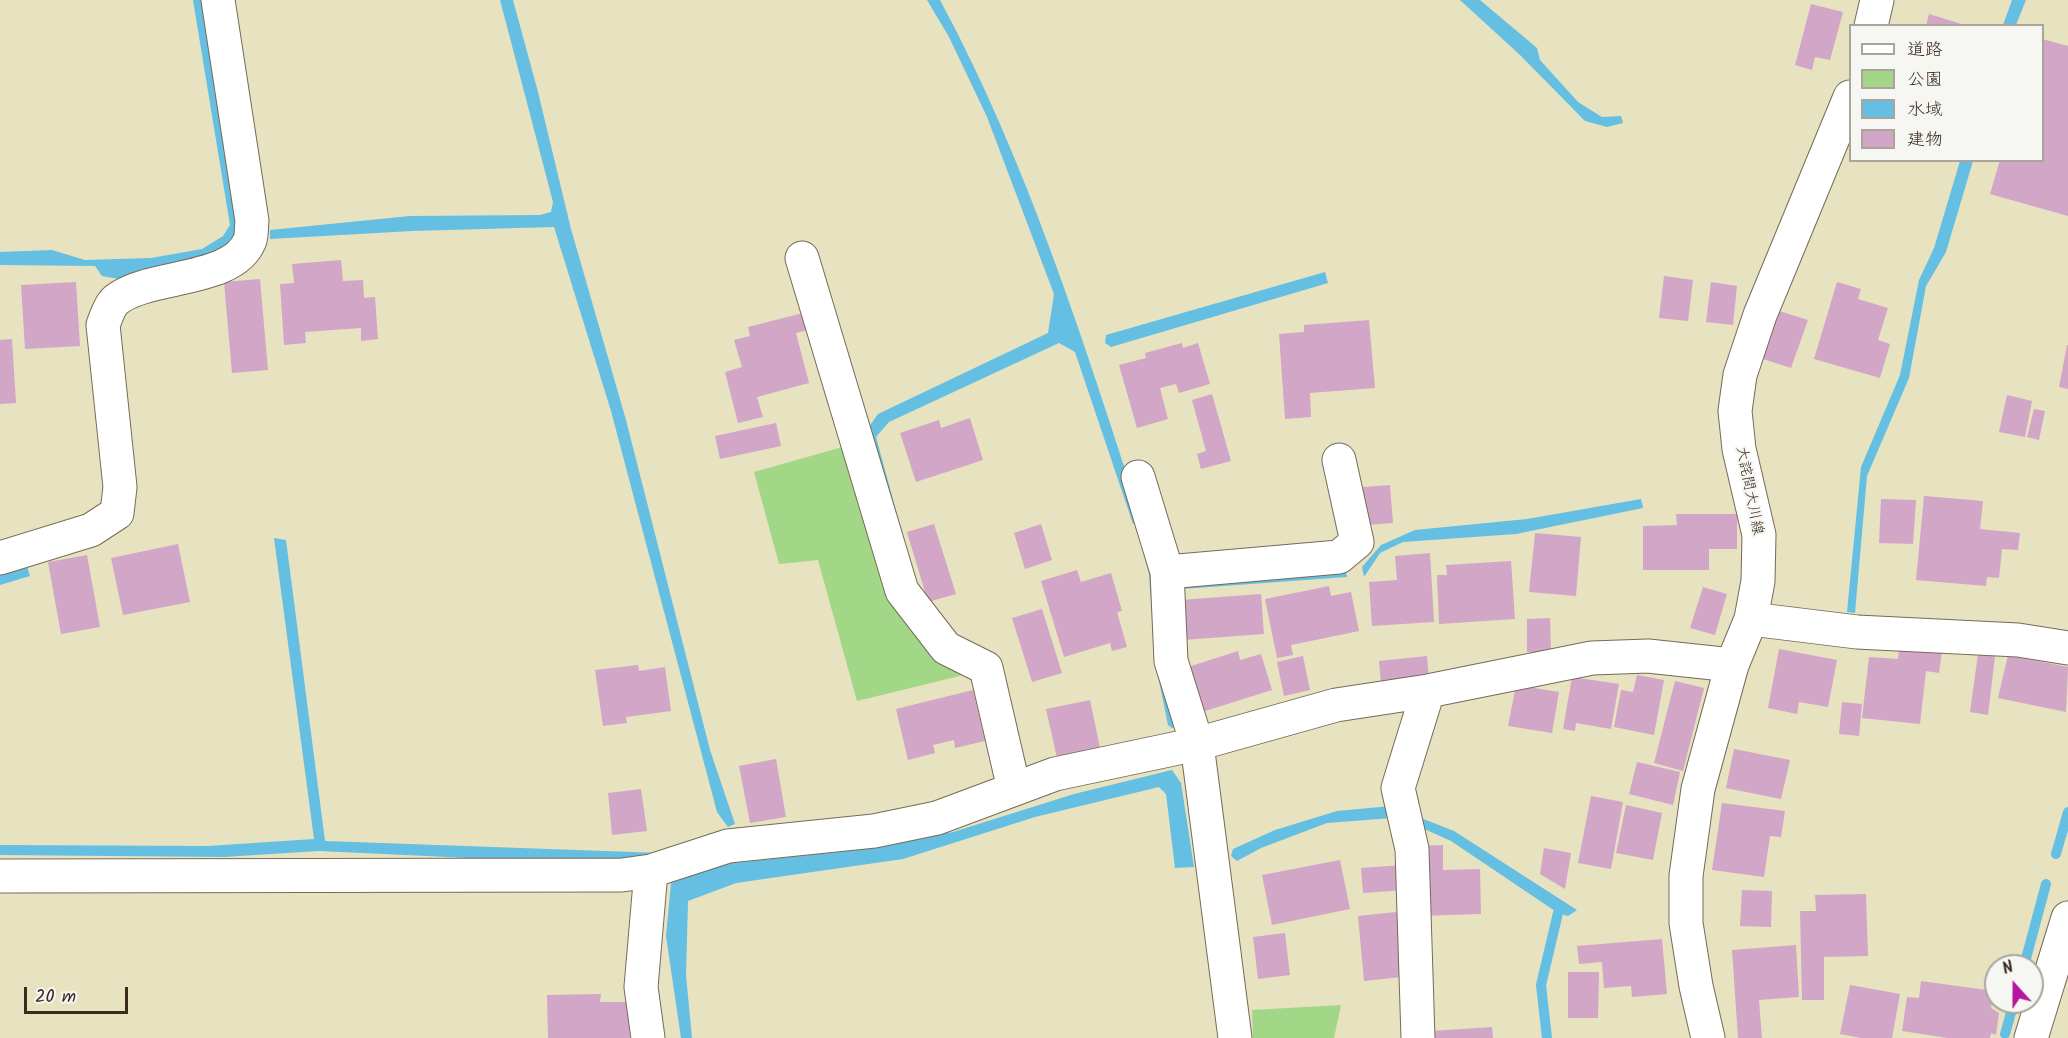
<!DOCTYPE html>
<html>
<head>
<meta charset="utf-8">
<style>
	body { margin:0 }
	#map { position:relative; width:2068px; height:1038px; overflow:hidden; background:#e7e2c0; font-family:Kalam,"Klee One",sans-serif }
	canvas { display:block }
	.legend { position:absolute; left:1849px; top:24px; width:195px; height:138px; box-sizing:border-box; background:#f6f6f2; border:2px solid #aba49d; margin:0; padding:8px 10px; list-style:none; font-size:18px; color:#3b2a1e }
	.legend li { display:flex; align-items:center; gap:12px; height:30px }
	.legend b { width:30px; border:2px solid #aba49d }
	.north { position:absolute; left:1984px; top:954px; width:60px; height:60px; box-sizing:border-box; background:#f6f6f2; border:2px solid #aba49d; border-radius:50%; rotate:339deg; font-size:16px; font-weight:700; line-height:24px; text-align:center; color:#3b2a1e }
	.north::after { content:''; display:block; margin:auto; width:21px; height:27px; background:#b5179e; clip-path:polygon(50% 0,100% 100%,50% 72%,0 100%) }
	.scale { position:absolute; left:24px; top:987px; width:104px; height:27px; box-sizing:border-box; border:3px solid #3b2a1e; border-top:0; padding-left:8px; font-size:18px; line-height:21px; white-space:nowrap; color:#3b2a1e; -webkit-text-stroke:4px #f6f6f2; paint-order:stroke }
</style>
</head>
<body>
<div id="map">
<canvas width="2068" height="1038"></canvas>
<ul class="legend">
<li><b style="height:8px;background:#fff"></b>道路</li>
<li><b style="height:16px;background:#a2d788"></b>公園</li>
<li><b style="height:16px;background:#64bfe2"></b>水域</li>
<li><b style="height:16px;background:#d2a6c7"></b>建物</li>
</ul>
<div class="north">N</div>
<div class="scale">20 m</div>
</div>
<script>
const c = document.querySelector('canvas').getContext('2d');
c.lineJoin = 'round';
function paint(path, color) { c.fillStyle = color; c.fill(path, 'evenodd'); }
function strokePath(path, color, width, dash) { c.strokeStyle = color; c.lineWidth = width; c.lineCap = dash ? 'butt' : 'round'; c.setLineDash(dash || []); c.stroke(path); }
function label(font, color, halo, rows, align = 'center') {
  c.font = font + ' Kalam,"Klee One",sans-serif'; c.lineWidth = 4.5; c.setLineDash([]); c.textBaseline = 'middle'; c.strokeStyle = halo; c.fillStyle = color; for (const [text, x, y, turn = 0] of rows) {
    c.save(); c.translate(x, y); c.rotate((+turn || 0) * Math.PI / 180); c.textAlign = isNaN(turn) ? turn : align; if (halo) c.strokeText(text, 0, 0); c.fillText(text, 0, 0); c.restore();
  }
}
paint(new Path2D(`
	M 846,446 L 893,593 L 972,673 L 857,701 L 818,560 L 779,564 L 754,472 Z
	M 1341,1005 L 1334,1038 L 1253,1038 L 1252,1010 Z`), '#a2d788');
paint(new Path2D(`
	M 193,0 L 203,0 L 238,222 L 233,238 L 223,249 L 198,258 L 119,279 L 102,276 L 95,266 L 0,265 L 0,252 L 52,250 L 85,260 L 151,258 L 202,249 L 223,236 L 230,225 Z
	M 500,0 L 513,0 L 538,92 L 571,229 L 626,420 L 710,750 L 735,824 L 728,827 L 717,812 L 611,411 L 554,227 L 412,231 L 270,239 L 270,230 L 410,216 L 540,215 L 551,212 L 553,202 Z
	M 927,0 L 940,0 C 1027,161 1085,345 1141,519 L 1133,524 L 1075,352 L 1059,343 L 889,422 L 876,437 L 901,529 L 895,531 L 866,431 L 878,414 L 1048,333 L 1054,294 L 987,117 L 949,37 Z
	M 1460,0 L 1480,0 L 1537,48 L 1540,60 L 1578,102 L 1602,117 L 1621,116 L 1623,123 L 1607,127 L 1585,121 L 1520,55 Z
	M 2012,0 L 2026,0 L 2016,25 L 2003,25 Z
	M 1960,161 L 1973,161 L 1946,252 L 1926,286 L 1909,378 L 1867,476 L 1855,613 L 1847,612 L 1861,467 L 1900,375 L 1919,280 L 1934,248 Z
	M 1325,272 L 1328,283 L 1111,347 L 1105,343 L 1106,335 Z
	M 1641,499 L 1643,508 L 1516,534 L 1403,542 L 1380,553 L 1364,577 L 1362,567 L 1381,545 L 1415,530 L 1527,519 Z
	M 274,538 L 286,540 L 325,841 L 660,853 L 651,859 L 469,858 L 319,851 L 224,857 L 0,855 L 0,845 L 208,846 L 314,839 Z
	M 1142,547 L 1150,547 L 1178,726 L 1172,728 L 1168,725 L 1155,661 L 1149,574 Z
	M 26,563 L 30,576 L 0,585 L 0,571 Z
	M 1345,567 L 1347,577 L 1182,589 L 1182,581 Z
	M 1172,770 L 1181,783 L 1194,867 L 1175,868 L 1166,794 L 1159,787 L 1035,817 L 903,859 L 736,883 L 688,901 L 686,975 L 692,1038 L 681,1038 L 666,936 L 671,883 L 714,865 L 847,851 L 953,832 L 1074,794 Z
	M 1391,806 L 1392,818 L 1327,823 L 1261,848 L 1237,861 L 1231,856 L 1233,849 L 1275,830 L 1337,811 Z
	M 1416,816 L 1454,831 L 1577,910 L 1568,916 L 1558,913 L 1451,841 L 1413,824 Z`), '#64bfe2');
strokePath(new Path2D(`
	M 2056,854 L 2068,812
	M 2024,966 L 2046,884
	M 2005,1034 L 2014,1002
	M 1547,1038 L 1541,985 L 1558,913`), '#64bfe2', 10);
paint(new Path2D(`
	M 1811,4 L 1843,12 L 1830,60 L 1815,57 L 1812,70 L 1795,65 Z
	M 1929,14 L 1965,25 L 1965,26 L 1926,26 Z
	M 2042,39 L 2068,46 L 2068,216 L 1990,194 L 2000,160 L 2042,160 Z
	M 341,260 L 343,281 L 363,280 L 364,298 L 375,297 L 378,339 L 361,341 L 361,328 L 305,332 L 306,343 L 284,345 L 280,284 L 294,283 L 292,264 Z
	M 1664,276 L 1693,280 L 1688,321 L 1659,318 Z
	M 260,279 L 268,370 L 232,373 L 224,282 Z
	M 76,282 L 80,346 L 25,349 L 21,285 Z
	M 1711,282 L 1737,286 L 1733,325 L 1706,322 Z
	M 1837,282 L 1861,289 L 1858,299 L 1888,308 L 1878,340 L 1890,344 L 1880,378 L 1814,359 Z
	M 1779,311 L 1808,320 L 1791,368 L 1763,359 Z
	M 803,313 L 808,330 L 796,333 L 809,383 L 757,397 L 763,417 L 738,423 L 725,372 L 742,367 L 734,340 L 750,336 L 748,327 Z
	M 1369,320 L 1375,388 L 1310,393 L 1311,417 L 1285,419 L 1279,334 L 1304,332 L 1304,325 Z
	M 12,339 L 16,403 L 0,404 L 0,340 Z
	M 1182,343 L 1183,348 L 1198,343 L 1210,384 L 1179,393 L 1176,384 L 1160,388 L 1168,419 L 1137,428 L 1119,365 L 1146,358 L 1145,353 Z
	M 2067,345 L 2068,345 L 2068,389 L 2059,387 Z
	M 1212,394 L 1231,461 L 1201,469 L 1197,454 L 1206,451 L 1192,400 Z
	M 2007,395 L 2032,401 L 2025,437 L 1999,432 Z
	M 2034,409 L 2045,411 L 2039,440 L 2027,437 Z
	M 970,418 L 983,460 L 916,482 L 900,433 L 939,420 L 941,428 Z
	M 776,423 L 781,446 L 720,459 L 715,436 Z
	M 1390,485 L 1393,523 L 1366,525 L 1363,487 Z
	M 1924,496 L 1983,501 L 1980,529 L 2020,533 L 2018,550 L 2002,549 L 1999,578 L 1987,577 L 1986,586 L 1916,580 Z
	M 1881,499 L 1916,500 L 1913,544 L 1879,543 Z
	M 1676,514 L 1737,514 L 1737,549 L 1709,549 L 1709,570 L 1643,570 L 1643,526 L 1677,525 Z
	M 934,524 L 956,594 L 928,602 L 907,532 Z
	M 1041,524 L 1052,560 L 1025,569 L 1014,533 Z
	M 1535,533 L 1581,537 L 1576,596 L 1529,592 Z
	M 178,544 L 190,602 L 123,615 L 111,558 Z
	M 1430,553 L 1434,622 L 1372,626 L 1369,582 L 1397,580 L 1395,556 Z
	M 87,555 L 100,627 L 61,634 L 48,562 Z
	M 1511,561 L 1515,619 L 1439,624 L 1437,575 L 1447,575 L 1446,565 Z
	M 1077,570 L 1081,582 L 1111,573 L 1122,611 L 1117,612 L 1127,647 L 1112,651 L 1110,643 L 1064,657 L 1041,581 Z
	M 1329,586 L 1331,596 L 1351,592 L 1359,631 L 1291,645 L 1293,655 L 1277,658 L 1265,599 Z
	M 1703,587 L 1727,594 L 1715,635 L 1690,628 Z
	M 1261,594 L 1264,634 L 1183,640 L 1180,600 Z
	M 1042,609 L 1062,673 L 1032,682 L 1012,618 Z
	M 1550,618 L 1551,652 L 1527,652 L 1527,619 Z
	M 1899,647 L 1942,651 L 1939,673 L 1926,671 L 1920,724 L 1862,718 L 1869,657 L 1898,659 Z
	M 1779,649 L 1837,660 L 1828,707 L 1799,702 L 1797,714 L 1768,708 Z
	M 1238,651 L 1240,660 L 1261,654 L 1272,690 L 1202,712 L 1188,667 Z
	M 1978,654 L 1995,656 L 1988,715 L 1970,712 Z
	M 2008,655 L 2068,667 L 2066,712 L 1998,698 Z
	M 1303,656 L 1310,690 L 1284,696 L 1277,662 Z
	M 1427,656 L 1429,679 L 1381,684 L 1379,661 Z
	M 638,665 L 639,671 L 665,667 L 671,711 L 626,717 L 627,723 L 603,726 L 595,670 Z
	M 1637,675 L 1664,680 L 1654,735 L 1614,727 L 1621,690 L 1633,692 Z
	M 1572,677 L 1619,684 L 1611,729 L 1576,723 L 1575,731 L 1563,729 Z
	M 1675,681 L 1704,688 L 1683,771 L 1654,763 Z
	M 1516,685 L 1559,692 L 1552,733 L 1508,726 Z
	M 973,690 L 985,741 L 955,748 L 954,740 L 933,745 L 935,753 L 908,760 L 896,709 Z
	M 1090,700 L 1100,748 L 1057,758 L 1046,709 Z
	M 1842,702 L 1862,704 L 1859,736 L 1839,734 Z
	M 1734,749 L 1790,760 L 1781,799 L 1726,788 Z
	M 776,759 L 786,817 L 750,823 L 739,766 Z
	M 1637,762 L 1680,772 L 1673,805 L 1629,794 Z
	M 641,789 L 647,831 L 612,835 L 608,793 Z
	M 1591,796 L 1623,802 L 1611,869 L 1578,863 Z
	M 1722,803 L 1785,811 L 1781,837 L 1770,836 L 1764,877 L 1712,870 Z
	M 1626,805 L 1662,813 L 1653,860 L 1616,853 Z
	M 1443,845 L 1443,870 L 1480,869 L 1481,914 L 1419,916 L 1418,846 Z
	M 1544,848 L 1571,853 L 1565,889 L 1540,874 Z
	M 1340,860 L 1350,909 L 1272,925 L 1262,875 Z
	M 1403,865 L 1405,890 L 1363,893 L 1361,868 Z
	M 1742,890 L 1772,891 L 1771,927 L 1740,926 Z
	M 1866,894 L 1868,956 L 1824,957 L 1824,1000 L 1802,1000 L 1800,911 L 1816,911 L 1815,895 Z
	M 1406,911 L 1412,976 L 1364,981 L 1358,916 Z
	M 1285,933 L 1290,975 L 1258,979 L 1253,937 Z
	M 1662,939 L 1667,994 L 1632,997 L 1631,986 L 1604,988 L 1602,962 L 1579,964 L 1577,946 Z
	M 1796,945 L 1799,997 L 1759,1000 L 1762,1038 L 1738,1038 L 1732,950 Z
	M 1568,972 L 1599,972 L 1598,1018 L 1568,1018 Z
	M 1921,981 L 1994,991 L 1991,1008 L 1999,1013 L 1996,1035 L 1991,1033 L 1990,1038 L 1948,1038 L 1902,1031 L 1907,997 L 1919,998 Z
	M 1850,985 L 1900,994 L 1892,1038 L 1861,1038 L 1840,1034 Z
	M 601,994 L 600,1002 L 629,1002 L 630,1038 L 548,1038 L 547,995 Z
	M 1492,1027 L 1493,1038 L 1432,1038 L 1432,1031 Z`), '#d2a6c7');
const minor = new Path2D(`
	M 802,258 L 902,591 L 946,648 L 986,668 L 1014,789
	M 1138,477 L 1167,572 L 1339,557 L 1357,542 L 1339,460
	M 0,558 L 91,530 L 117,513 L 120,487 L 103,325 C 106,317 110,305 116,300 C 147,274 234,283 250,240 C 252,234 251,227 252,221 L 218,0
	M 1167,572 L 1171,661 L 1197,744 L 1235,1038
	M 1751,619 L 1857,632 L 2018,640 L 2068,648
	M 0,876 L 622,875 L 651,871 L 728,846 L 874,831 L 937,818 L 1055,774 L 1197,744 L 1336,705 L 1428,691 L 1592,658 L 1648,656 L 1732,665
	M 648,1038 L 641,987 L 651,871
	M 1418,1038 L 1412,849 L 1398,788 L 1428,691
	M 2031,1038 L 2068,918`);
const major = new Path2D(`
	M 1871,26 L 1877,0
	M 1708,1038 L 1696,986 L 1686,923 L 1686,876 L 1698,789 L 1732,665 L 1751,619 L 1758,581 L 1759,535 L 1739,449 L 1735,411 L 1740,375 L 1760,315 L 1850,97`);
strokePath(minor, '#776a57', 35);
strokePath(major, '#776a57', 35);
strokePath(minor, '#fff', 33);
strokePath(major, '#fff', 33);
label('15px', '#3b2a1e', '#f6f6f2', [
	["大詫間大川線",1748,491,79]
]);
</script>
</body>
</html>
